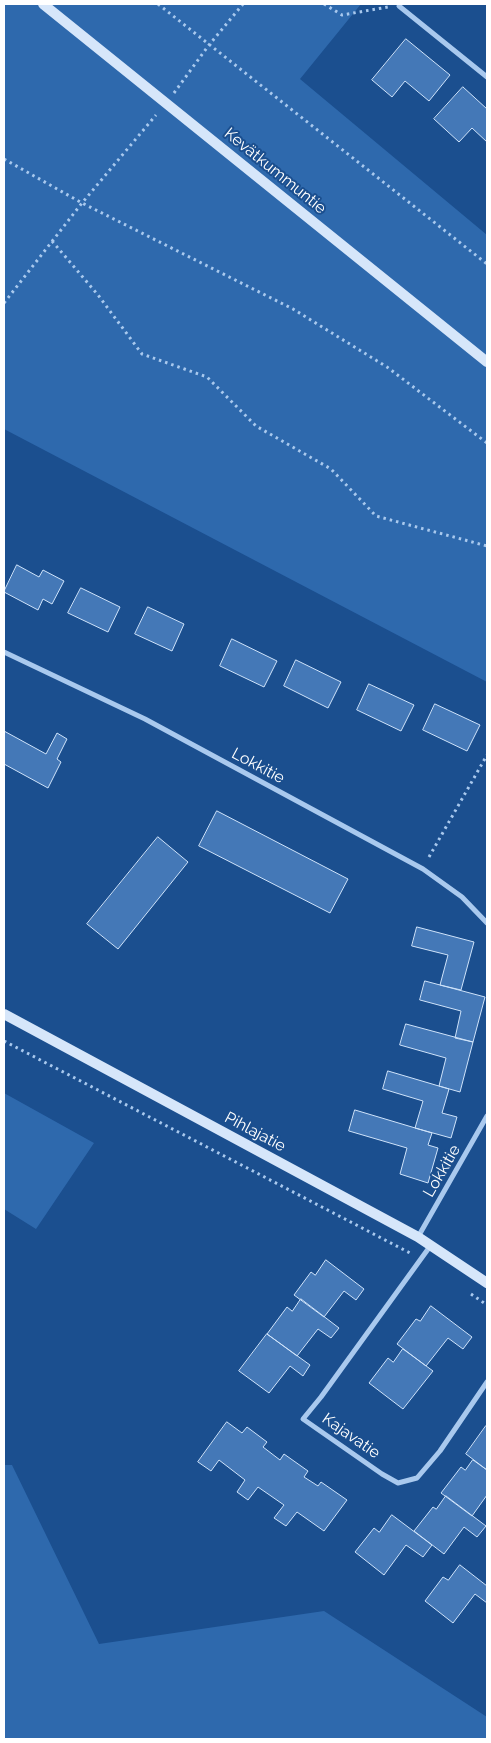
<!DOCTYPE html>
<html>
<head>
<meta charset="utf-8">
<style>
	body { margin:0 }
	#map { position:relative; width:491px; height:1743px; overflow:hidden; background:#1b4f8f; font-family:Raleway,sans-serif }
	canvas { display:block }
	.frame { position:absolute; inset:0; border:5px solid #fff; pointer-events:none }
</style>
</head>
<body>
<div id="map">
<canvas width="491" height="1743"></canvas>
<div class="frame"></div>
</div>
<script>
const c = document.querySelector('canvas').getContext('2d');
c.lineJoin = 'round';
function paint(path, color) { c.fillStyle = color; c.fill(path, 'evenodd'); }
function strokePath(path, color, width, dash) { c.strokeStyle = color; c.lineWidth = width; c.lineCap = dash ? 'butt' : 'round'; c.setLineDash(dash || []); c.stroke(path); }
function label(font, color, halo, rows, align = 'center') {
  c.font = font + ' Raleway,sans-serif'; c.lineWidth = 4; c.setLineDash([]); c.textBaseline = 'middle'; c.strokeStyle = halo; c.fillStyle = color; for (const [text, x, y, turn = 0] of rows) {
    c.save(); c.translate(x, y); c.rotate((+turn || 0) * Math.PI / 180); c.textAlign = isNaN(turn) ? turn : align; if (halo) c.strokeText(text, 0, 0); c.fillText(text, 0, 0); c.restore();
  }
}
paint(new Path2D(`
	M 4,4 L 361,4 L 300,79 L 487,235 L 487,682 L 4,429 Z
	M 4,1093 L 94,1143 L 36,1229 L 4,1209 Z
	M 4,1465 L 12,1465 L 99,1644 L 324,1611 L 487,1717 L 487,1739 L 4,1739 Z`), '#2e69ad');
const building = new Path2D(`
	M 406,39 L 450,75 L 429,101 L 405,81 L 392,97 L 372,80 Z
	M 463,87 L 487,109 L 487,142 L 472,128 L 459,142 L 434,119 Z
	M 17,565 L 39,577 L 43,570 L 64,581 L 52,604 L 43,599 L 38,610 L 4,592 Z
	M 81,588 L 120,607 L 108,632 L 68,613 Z
	M 148,607 L 184,624 L 172,651 L 135,634 Z
	M 232,639 L 277,661 L 264,687 L 220,666 Z
	M 296,660 L 341,682 L 328,708 L 284,686 Z
	M 369,684 L 414,705 L 401,731 L 357,710 Z
	M 435,704 L 480,725 L 467,751 L 423,730 Z
	M 4,731 L 46,754 L 57,733 L 67,739 L 57,759 L 61,762 L 48,788 L 4,764 Z
	M 217,811 L 348,879 L 330,913 L 199,846 Z
	M 158,837 L 188,862 L 118,949 L 87,924 Z
	M 417,927 L 474,942 L 461,990 L 440,985 L 448,955 L 412,946 Z
	M 425,981 L 485,997 L 473,1042 L 455,1038 L 461,1011 L 420,1000 Z
	M 406,1024 L 473,1042 L 460,1092 L 439,1086 L 446,1058 L 400,1045 Z
	M 388,1071 L 449,1089 L 442,1113 L 457,1117 L 451,1138 L 415,1128 L 423,1101 L 383,1089 Z
	M 355,1110 L 432,1133 L 428,1145 L 438,1148 L 428,1183 L 400,1174 L 407,1148 L 349,1131 Z
	M 326,1260 L 364,1289 L 356,1300 L 344,1291 L 324,1317 L 294,1295 L 311,1272 L 315,1275 Z
	M 301,1299 L 339,1328 L 331,1338 L 318,1329 L 297,1356 L 267,1334 L 287,1307 L 292,1311 Z
	M 431,1306 L 472,1337 L 463,1349 L 448,1338 L 426,1366 L 397,1344 L 416,1319 L 420,1321 Z
	M 267,1334 L 310,1365 L 303,1376 L 290,1366 L 269,1393 L 239,1371 Z
	M 403,1349 L 433,1371 L 403,1409 L 369,1383 L 388,1358 L 393,1362 Z
	M 227,1422 L 242,1433 L 247,1427 L 267,1442 L 263,1447 L 280,1460 L 284,1454 L 308,1471 L 304,1477 L 318,1486 L 321,1482 L 347,1500 L 324,1531 L 297,1512 L 286,1526 L 274,1518 L 284,1505 L 258,1487 L 248,1500 L 237,1492 L 245,1480 L 219,1460 L 211,1471 L 198,1462 Z
	M 486,1426 L 487,1427 L 487,1470 L 466,1454 Z
	M 473,1460 L 487,1470 L 487,1495 L 472,1516 L 441,1493 L 461,1467 L 465,1470 Z
	M 446,1496 L 486,1526 L 477,1537 L 464,1527 L 444,1554 L 414,1531 L 433,1507 L 436,1509 Z
	M 392,1515 L 432,1545 L 423,1557 L 406,1545 L 384,1575 L 355,1552 L 374,1528 L 379,1532 Z
	M 460,1565 L 487,1586 L 487,1603 L 475,1594 L 453,1623 L 425,1601 L 443,1577 L 448,1580 Z`);
paint(building, '#4478b7');
strokePath(building, '#cfe3fa', 1);
strokePath(new Path2D(`
	M 158,4 L 487,264
	M 324,4 L 342,15 L 388,7
	M 174,93 L 209,45 L 243,4
	M 4,159 L 82,203 L 293,309 L 387,367 L 487,443
	M 52,241 L 98,295 L 142,354 L 207,377 L 256,426 L 331,469 L 376,516 L 487,546
	M 4,303 L 82,203 L 156,115
	M 429,857 L 487,755
	M 4,1041 L 410,1253
	M 471,1294 L 487,1305`), '#a9c9ee', 3, [2.5, 4]);
strokePath(new Path2D(`
	M 399,6 L 487,77
	M 4,652 L 145,719 L 423,869 L 462,897 L 487,923
	M 418,1237 L 487,1116
	M 431,1245 L 321,1397 L 303,1419 L 382,1474 L 398,1483 L 417,1478 L 440,1451 L 487,1382`), '#a9c9ee', 5);
strokePath(new Path2D(`
	M 43,4 L 487,362
	M 4,1014 L 418,1237 L 487,1283`), '#d6e6fa', 10);
label('16px', '#fff', '#1b4f8f', [
	["Kevätkummuntie",275,171,39],
	["Lokkitie",258,766,28],
	["Pihlajatie",255,1132,28],
	["Lokkitie",442,1171,-60],
	["Kajavatie",351,1436,35]
]);
</script>
</body>
</html>
